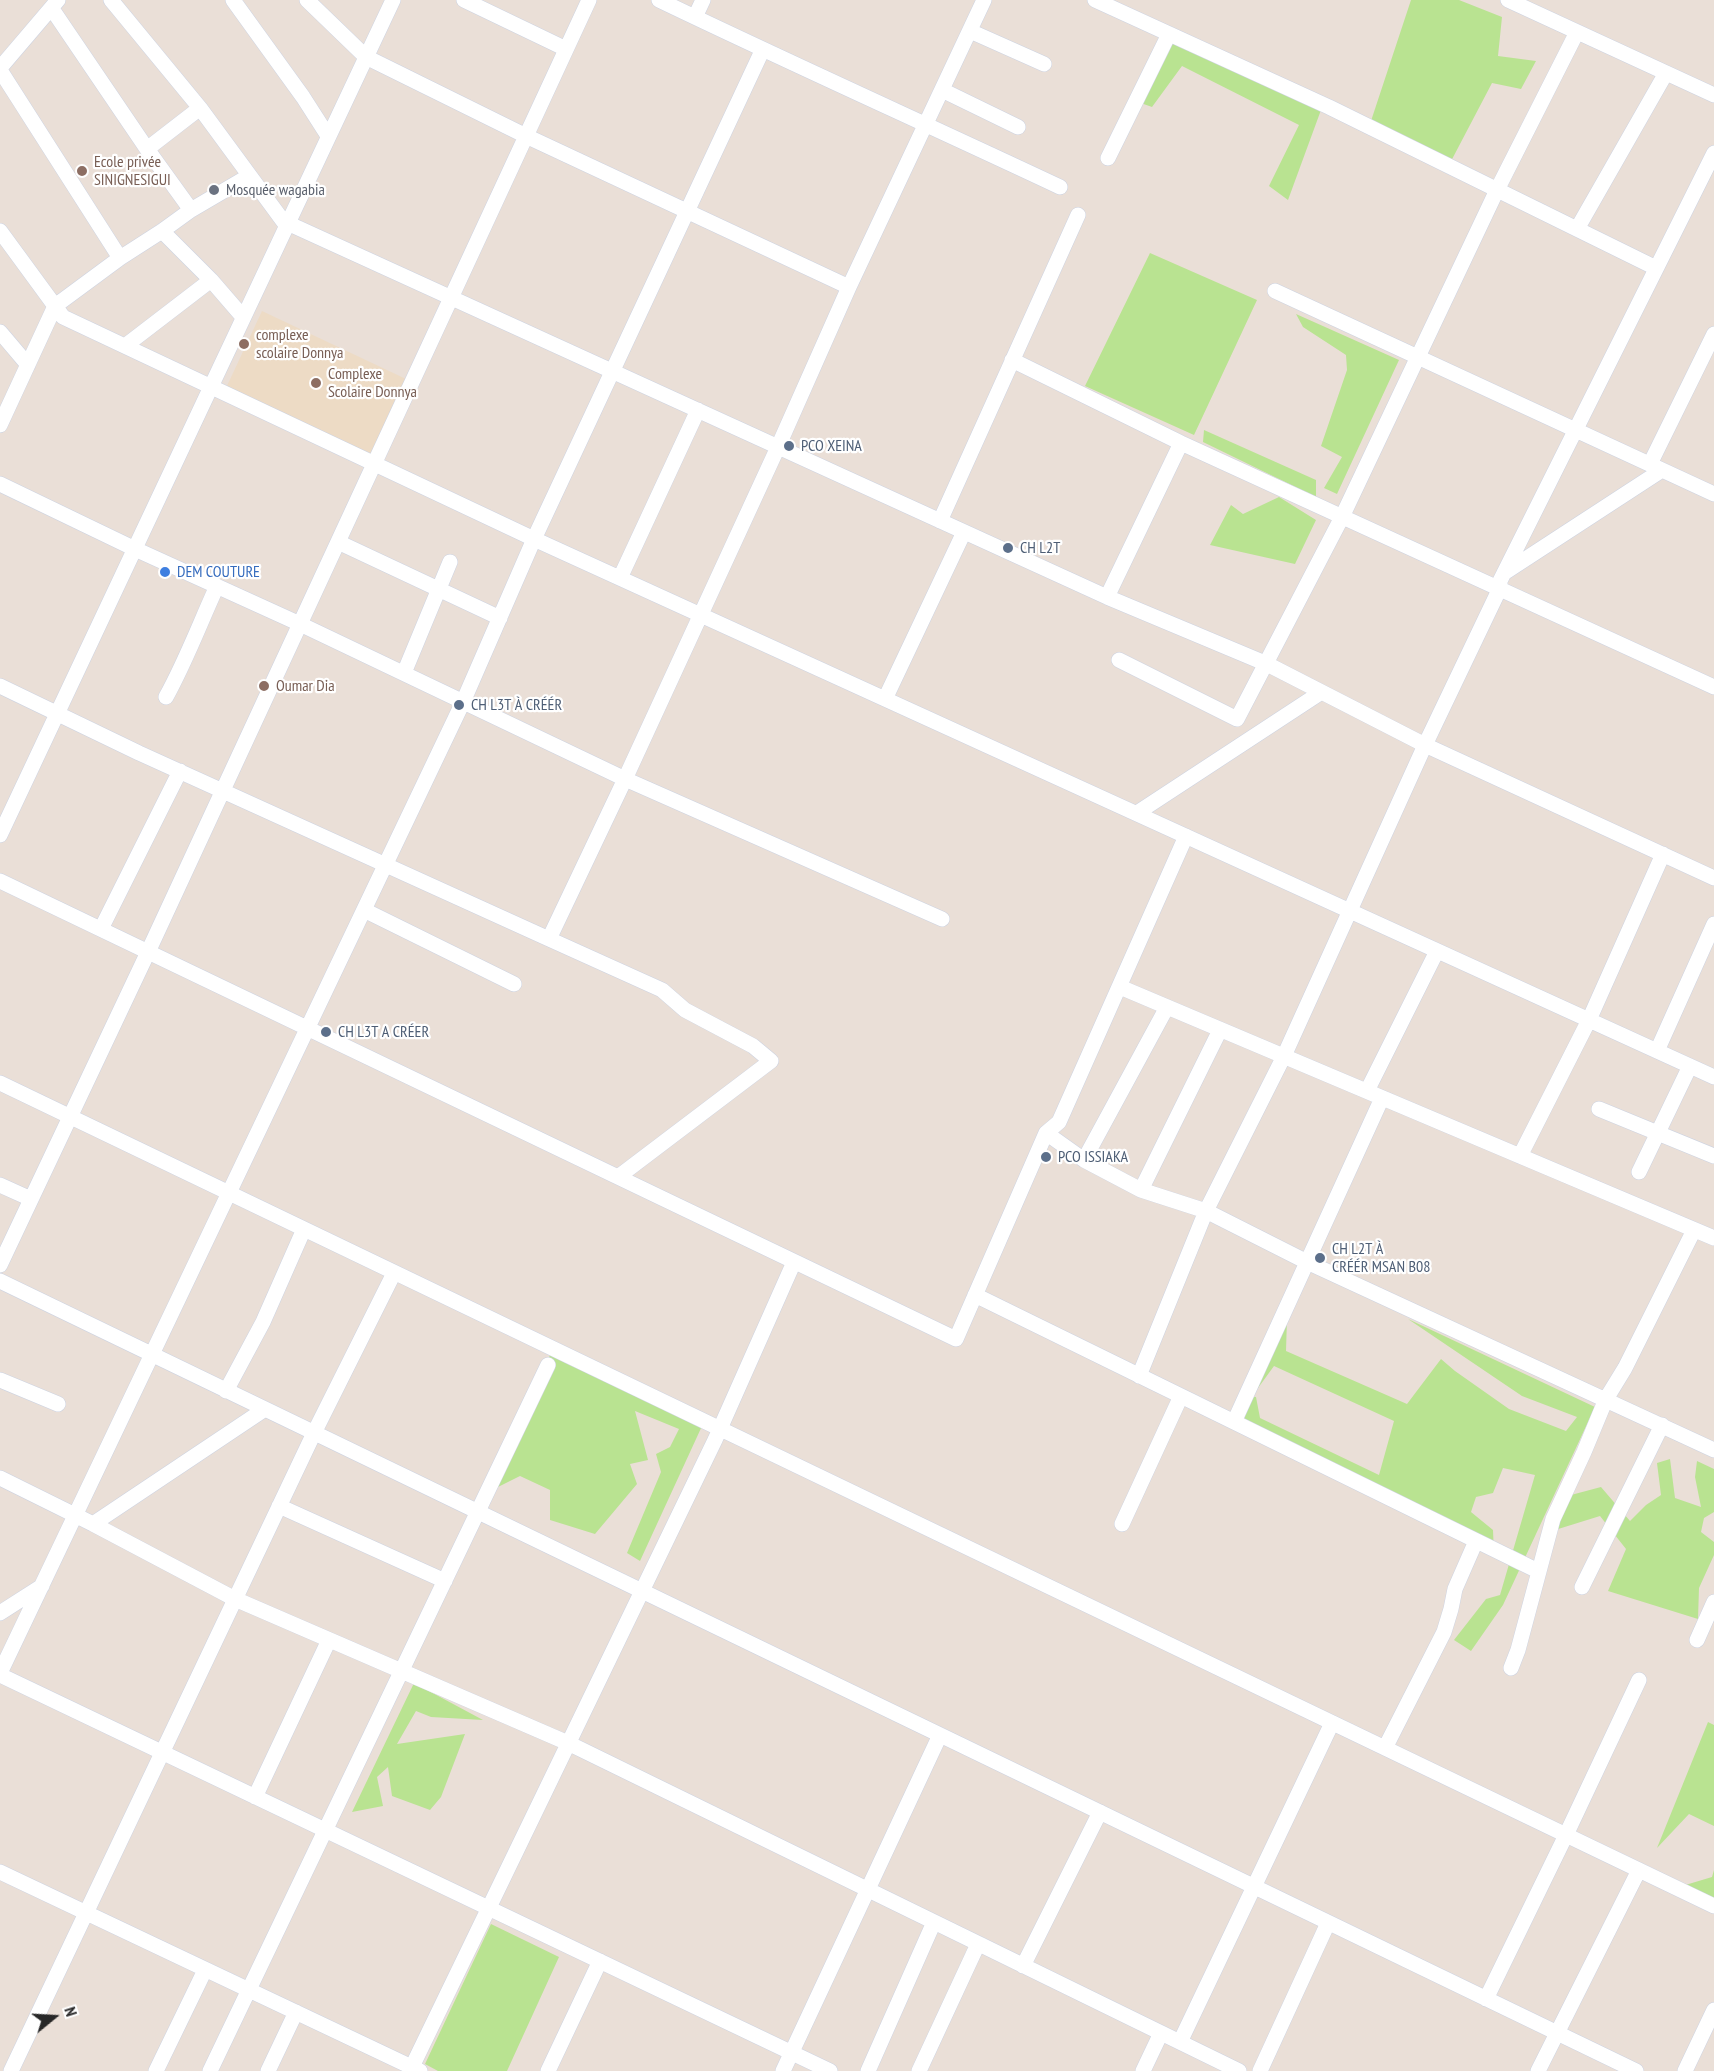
<!DOCTYPE html>
<html>
<head>
<meta charset="utf-8">
<style>
	body { margin:0 }
	#map { position:relative; width:1714px; height:2071px; overflow:hidden; background:#eadfd7; font-family:"PT Sans Narrow",sans-serif }
	canvas { display:block }
	.north { position:absolute; left:24px; top:1987px; width:60px; height:60px; -webkit-text-stroke:4px #fff; paint-order:stroke; rotate:72deg; font-size:16px; font-weight:700; line-height:24px; text-align:center; color:#272727 }
	.north::after { content:''; display:block; margin:auto; width:21px; height:27px; background:#272727; clip-path:polygon(50% 0,100% 100%,50% 72%,0 100%) }
</style>
</head>
<body>
<div id="map">
<canvas width="1714" height="2071"></canvas>
<div class="north">N</div>
</div>
<script>
const c = document.querySelector('canvas').getContext('2d');
c.lineJoin = 'round';
function paint(path, color) { c.fillStyle = color; c.fill(path, 'evenodd'); }
function strokePath(path, color, width, dash) { c.strokeStyle = color; c.lineWidth = width; c.lineCap = dash ? 'butt' : 'round'; c.setLineDash(dash || []); c.stroke(path); }
function label(font, color, halo, rows, align = 'center') {
  c.font = font + ' "PT Sans Narrow",sans-serif'; c.lineWidth = 4.5; c.setLineDash([]); c.textBaseline = 'middle'; c.strokeStyle = halo; c.fillStyle = color; for (const [text, x, y, turn = 0] of rows) {
    c.save(); c.translate(x, y); c.rotate((+turn || 0) * Math.PI / 180); c.textAlign = isNaN(turn) ? turn : align; if (halo) c.strokeText(text, 0, 0); c.fillText(text, 0, 0); c.restore();
  }
}
paint(new Path2D(`
	M 262,311 L 406,379 L 371,456 L 226,388 Z`), '#eddbc5');
paint(new Path2D(`
	M 1411,0 L 1459,0 L 1502,17 L 1498,56 L 1536,61 L 1521,89 L 1492,83 L 1449,165 L 1369,127 Z
	M 1172,43 L 1321,110 L 1288,200 L 1269,186 L 1299,125 L 1182,66 L 1152,107 L 1138,102 Z
	M 1150,253 L 1257,300 L 1194,435 L 1085,386 Z
	M 1296,314 L 1399,360 L 1337,494 L 1324,488 L 1342,457 L 1321,446 L 1347,370 L 1346,355 L 1303,327 Z
	M 1204,430 L 1316,480 L 1316,497 L 1203,442 Z
	M 1279,497 L 1316,520 L 1295,564 L 1210,545 L 1231,505 L 1243,514 Z
	M 1287,1318 L 1286,1351 L 1407,1404 L 1441,1359 L 1455,1371 L 1509,1409 L 1566,1431 L 1577,1417 L 1522,1396 L 1408,1319 L 1595,1407 L 1503,1605 L 1471,1651 L 1454,1640 L 1486,1599 L 1500,1595 L 1535,1475 L 1503,1468 L 1493,1493 L 1476,1497 L 1471,1512 L 1493,1530 L 1494,1554 L 1246,1425 L 1240,1396 L 1256,1397 L 1260,1418 L 1379,1475 L 1394,1421 L 1274,1366 L 1258,1388 L 1248,1382 Z
	M 551,1353 L 702,1426 L 640,1561 L 627,1553 L 661,1472 L 656,1454 L 670,1447 L 679,1429 L 635,1411 L 648,1460 L 630,1464 L 637,1484 L 595,1534 L 550,1520 L 550,1490 L 520,1476 L 488,1492 Z
	M 1670,1459 L 1675,1498 L 1701,1507 L 1695,1477 L 1697,1461 L 1714,1469 L 1714,1512 L 1704,1518 L 1701,1532 L 1714,1542 L 1714,1555 L 1699,1588 L 1698,1619 L 1608,1591 L 1626,1549 L 1600,1516 L 1555,1530 L 1571,1495 L 1601,1487 L 1630,1521 L 1646,1505 L 1661,1495 L 1657,1463 Z
	M 414,1683 L 483,1720 L 431,1717 L 416,1711 L 397,1744 L 465,1734 L 441,1797 L 430,1810 L 392,1796 L 388,1767 L 377,1777 L 383,1806 L 352,1812 Z
	M 1708,1722 L 1714,1725 L 1714,1826 L 1689,1814 L 1657,1848 Z
	M 1714,1870 L 1714,1902 L 1682,1886 L 1712,1877 Z
	M 491,1924 L 559,1957 L 507,2071 L 438,2071 L 425,2064 Z`), '#b9e391');
const minor = new Path2D(`
	M 111,0 L 200,108 L 283,221 L 1107,597 L 1267,664 L 1425,745 L 1714,878
	M 233,0 L 303,97 L 328,136
	M 307,0 L 366,57 L 526,136 L 849,287
	M 464,0 L 566,49
	M 659,0 C 792,64 926,124 1060,187
	M 1095,0 L 1329,107 L 1656,268
	M 1508,0 L 1714,95
	M 52,9 L 147,149 L 200,108
	M 695,17 L 703,0
	M 970,31 L 1044,64
	M 0,68 L 58,0
	M 0,70 L 120,258
	M 942,90 L 1018,127
	M 147,149 L 191,210
	M 1108,158 L 1169,34
	M 1577,229 L 1666,73
	M 0,231 L 63,317 L 534,539 L 1714,1077
	M 162,231 L 211,280
	M 1275,291 L 1714,494
	M 0,332 L 28,365
	M 125,346 L 211,280 L 243,317
	M 1012,360 L 1181,443 L 1714,687
	M 0,425 L 55,306 L 120,258 L 162,231 L 191,210 L 249,176
	M 1650,464 L 1714,334
	M 0,484 L 135,549 L 300,624 L 625,779 L 778,447 L 849,287 L 984,0
	M 940,521 L 1078,215
	M 338,542 L 500,618
	M 1504,573 L 1662,470
	M 620,578 L 698,410
	M 1107,597 L 1181,443
	M 1119,660 L 1237,719 L 1342,517 L 1497,190 L 1577,32
	M 404,673 L 450,562
	M 0,686 L 139,753 L 549,939 L 625,779 L 942,919
	M 166,697 C 186,661 200,623 217,586
	M 885,699 L 964,532
	M 1137,813 L 1320,693
	M 0,835 L 393,0
	M 0,881 L 956,1339 L 1046,1133 L 1059,1122 L 1186,836
	M 364,910 L 514,984
	M 101,929 L 180,771
	M 549,939 L 662,990 L 685,1010 L 753,1046 L 771,1061 L 618,1177
	M 1120,987 L 1714,1238
	M 1657,1051 L 1714,924
	M 0,1083 L 1714,1906
	M 1367,1091 L 1437,951
	M 1599,1109 L 1714,1156
	M 1046,1133 L 1084,1160 L 1141,1190 L 1206,1211 L 1307,1262 L 1714,1450
	M 1520,1156 L 1589,1020 L 1663,854
	M 1084,1160 L 1167,1007
	M 1639,1172 L 1690,1066
	M 0,1185 L 31,1199
	M 1141,1190 L 1220,1030
	M 0,1265 L 148,952 L 589,0
	M 0,1281 L 1636,2071
	M 975,1295 L 1538,1571
	M 1139,1376 L 1206,1211 L 1284,1056 L 1425,745 L 1500,588 L 1500,581 L 1714,153
	M 0,1380 L 58,1404
	M 226,1391 L 263,1322 L 304,1229
	M 1234,1422 L 1382,1098
	M 0,1478 L 93,1524 L 235,1599 L 568,1743 L 1239,2071
	M 279,1506 L 445,1581
	M 93,1524 L 265,1409
	M 1122,1524 L 1181,1396
	M 1582,1587 L 1662,1425
	M 0,1613 L 42,1586
	M 1697,1640 L 1714,1602
	M 1511,1668 L 1518,1650 L 1553,1519 L 1584,1452 L 1606,1399 L 1625,1368 L 1694,1230
	M 0,1673 L 463,702 L 534,539 L 762,51
	M 0,1675 L 830,2071
	M 1385,1748 L 1444,1632 L 1451,1609 L 1455,1589 L 1476,1541
	M 255,1797 L 329,1640
	M 0,1872 L 420,2071
	M 1023,1966 L 1100,1812
	M 1486,1999 L 1566,1835 L 1639,1680
	M 1180,2042 L 1332,1723
	M 11,2071 L 314,1433 L 394,1273
	M 156,2071 L 205,1970
	M 210,2071 L 548,1365
	M 268,2071 L 296,2012
	M 410,2071 L 715,1440 L 794,1262
	M 548,2071 L 600,1961
	M 783,2071 L 940,1735
	M 868,2071 L 934,1922
	M 919,2071 L 978,1944
	M 1143,2071 L 1161,2033
	M 1260,2071 L 1328,1923
	M 1538,2071 L 1639,1870
	M 1685,2071 L 1714,2010`);
strokePath(minor, '#cdd3e1', 16);
strokePath(minor, '#fff', 15);
for (const [x, y, r, color] of [
	[82,171,6,"#8d6e63"],
	[214,190,6,"#6b7280"],
	[244,344,6,"#8d6e63"],
	[316,383,6,"#8d6e63"],
	[789,446,6,"#5c6f8a"],
	[1008,548,6,"#5c6f8a"],
	[165,572,6,"#3f7fe0"],
	[264,686,6,"#8d6e63"],
	[459,705,6,"#5c6f8a"],
	[326,1032,6,"#5c6f8a"],
	[1046,1157,6,"#5c6f8a"],
	[1320,1258,6,"#5c6f8a"]
]) { const dot = new Path2D(); dot.arc(x, y, r, 0, 2 * Math.PI); c.fillStyle = color; c.fill(dot); strokePath(dot, '#fff', 2); }
label('16px', '#785e54', '#fff', [
	["Ecole privée",94,162],
	["SINIGNESIGUI",94,180],
	["complexe",256,335],
	["scolaire Donnya",256,353],
	["Complexe",328,374],
	["Scolaire Donnya",328,392],
	["Oumar Dia",276,686]
], 'left');
label('16px', '#5b616d', '#fff', [
	["Mosquée wagabia",226,190]
], 'left');
label('16px', '#4e5e75', '#fff', [
	["PCO XEINA",801,446],
	["CH L2T",1020,548],
	["CH L3T À CRÉÉR",471,705],
	["CH L3T A CRÉER",338,1032],
	["PCO ISSIAKA",1058,1157],
	["CH L2T À",1332,1249],
	["CRÉÉR MSAN B08",1332,1267]
], 'left');
label('16px', '#366cbe', '#fff', [
	["DEM COUTURE",177,572]
], 'left');
</script>
</body>
</html>
